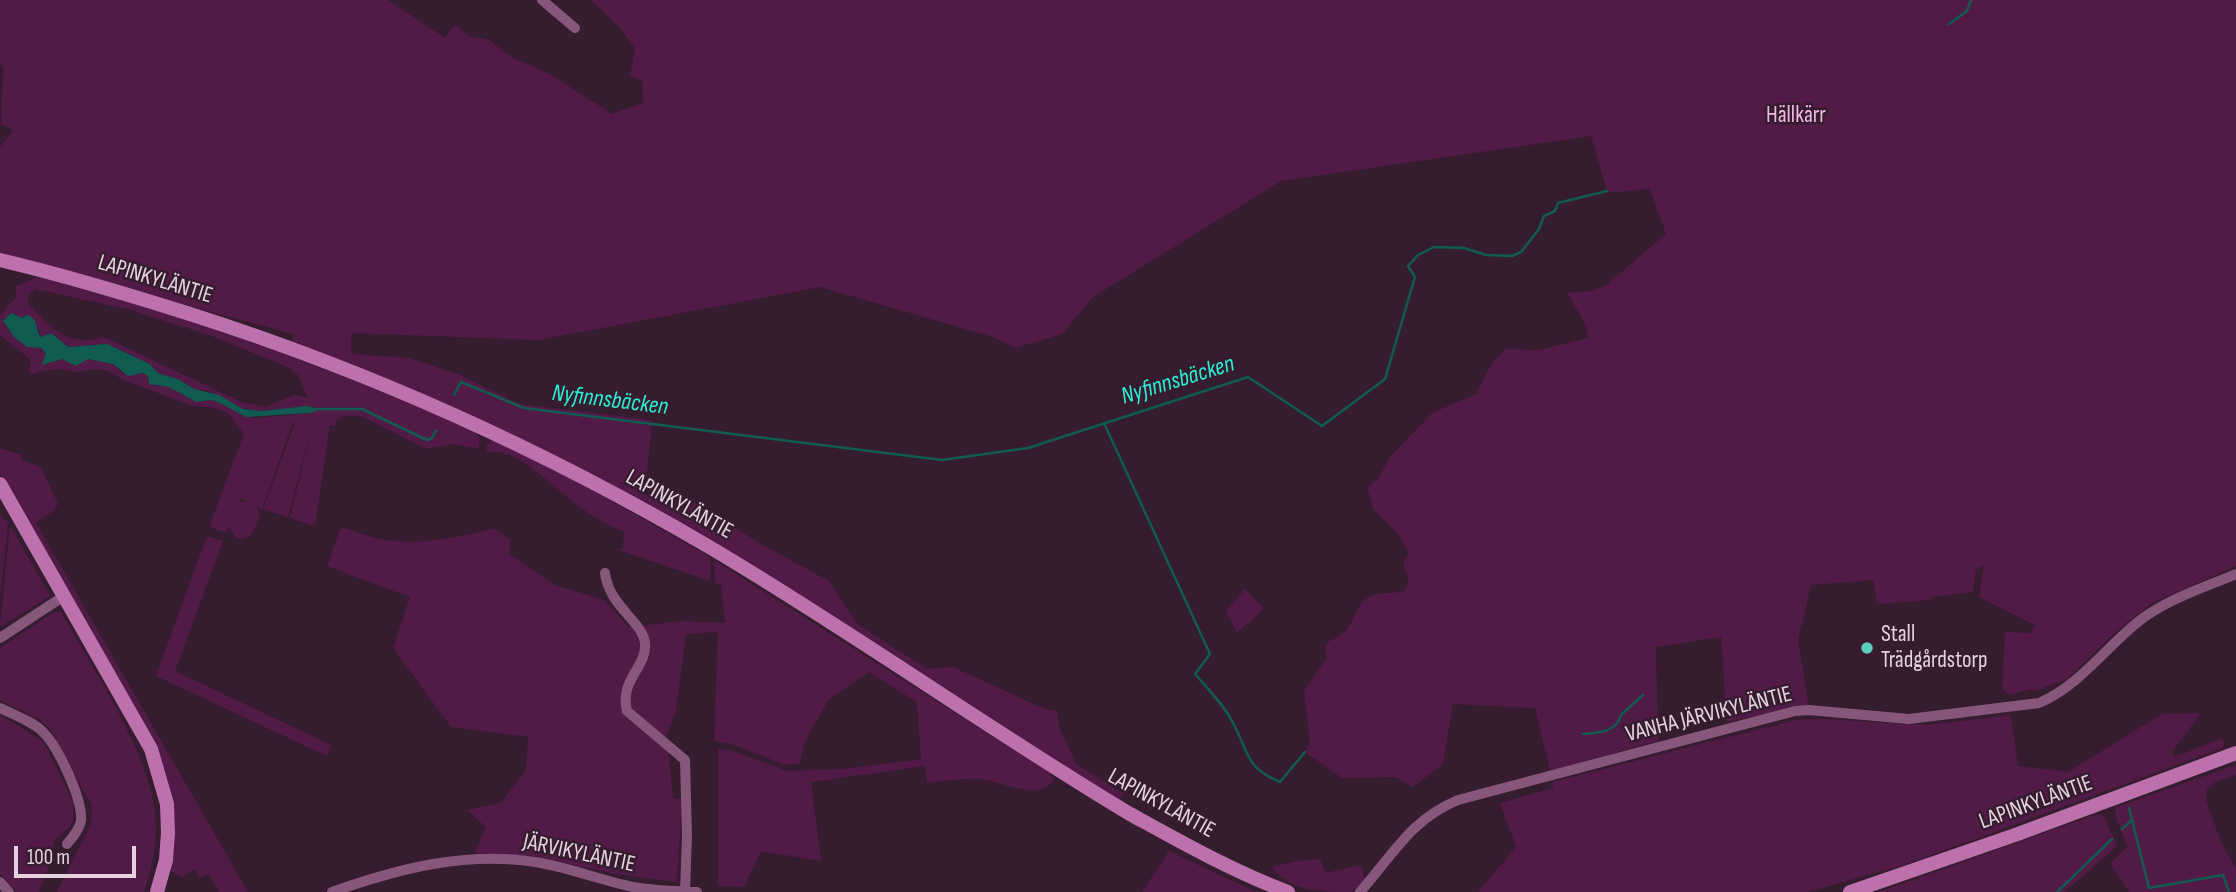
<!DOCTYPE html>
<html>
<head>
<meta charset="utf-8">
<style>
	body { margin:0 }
	#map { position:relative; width:2236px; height:892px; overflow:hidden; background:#351d2f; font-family:"Sofia Sans Condensed",sans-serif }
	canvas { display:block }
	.scale { position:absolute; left:14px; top:846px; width:122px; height:32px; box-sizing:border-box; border:4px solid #e4d3df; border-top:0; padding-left:9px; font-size:21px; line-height:24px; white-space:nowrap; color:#e4d3df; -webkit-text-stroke:5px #351d2f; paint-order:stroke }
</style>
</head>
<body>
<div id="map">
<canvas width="2236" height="892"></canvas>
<div class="scale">100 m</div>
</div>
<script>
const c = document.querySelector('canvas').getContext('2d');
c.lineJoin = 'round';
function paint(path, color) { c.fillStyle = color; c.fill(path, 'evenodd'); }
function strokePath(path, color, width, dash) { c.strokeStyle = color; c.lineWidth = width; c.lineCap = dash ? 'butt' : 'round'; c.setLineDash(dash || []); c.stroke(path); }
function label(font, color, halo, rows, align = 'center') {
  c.font = font + ' "Sofia Sans Condensed",sans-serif'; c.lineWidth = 5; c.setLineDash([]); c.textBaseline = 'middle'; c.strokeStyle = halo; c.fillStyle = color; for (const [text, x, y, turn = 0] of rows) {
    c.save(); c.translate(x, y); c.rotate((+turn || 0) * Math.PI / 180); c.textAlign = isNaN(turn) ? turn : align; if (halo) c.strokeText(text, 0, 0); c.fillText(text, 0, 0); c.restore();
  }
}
paint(new Path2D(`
	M 0,0 L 388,0 L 445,38 L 455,25 L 469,36 L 489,40 L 513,58 L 550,74 L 612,114 L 643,103 L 642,80 L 630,76 L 635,48 L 620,28 L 591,0 L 2236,0 L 2236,566 L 2152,603 L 2119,629 L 2067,679 L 2035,691 L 2031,689 L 2009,695 L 2002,688 L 2005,632 L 2031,633 L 2035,625 L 1979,597 L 1984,566 L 1976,569 L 1973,592 L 1931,597 L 1931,600 L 1877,604 L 1873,580 L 1811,585 L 1798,640 L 1809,708 L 1794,708 L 1727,722 L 1721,637 L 1656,647 L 1658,741 L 1550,771 L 1535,708 L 1453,704 L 1443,764 L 1413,787 L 1396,777 L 1342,778 L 1305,752 L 1310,742 L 1304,691 L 1327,658 L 1325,648 L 1329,641 C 1358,631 1350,607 1369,597 C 1378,592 1393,593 1403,592 L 1409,581 L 1403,563 L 1409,555 L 1400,536 L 1373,509 L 1367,487 L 1378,479 L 1390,457 L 1432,413 L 1476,394 L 1491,365 L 1505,349 L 1539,350 L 1588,338 L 1585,323 L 1567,293 L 1592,291 L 1606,285 L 1666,234 L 1650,189 C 1635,188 1621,195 1607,191 L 1591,136 L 1281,181 L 1093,297 L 1062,334 L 1015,348 L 993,337 L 820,287 L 538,340 L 351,333 L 351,354 L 409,358 L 460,375 L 519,404 L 652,420 L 645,495 L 686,497 L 759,543 L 829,581 L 857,624 L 927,669 L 953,667 L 1047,710 L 1057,710 L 1059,727 L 1076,764 L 1124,794 L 1119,800 C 973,708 830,609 681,523 C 556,451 426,392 292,341 L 293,334 L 0,255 L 0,147 L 13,130 L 1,124 L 3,66 L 0,65 Z
	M 37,277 C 81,285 124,300 166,313 C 271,346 373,387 475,431 L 480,439 L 478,449 L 453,444 L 427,449 L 361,416 L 343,416 L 336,421 L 336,426 L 330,425 L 315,526 L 290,518 L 313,423 L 288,517 L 263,509 L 295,423 L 293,422 L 262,509 L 240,498 L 239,502 L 244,501 L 257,507 L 260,514 C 255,527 253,542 236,538 L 229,527 L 226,533 L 209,527 L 244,434 L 228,413 L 210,407 L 193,406 L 123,380 L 109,371 L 97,369 L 76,372 L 61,369 L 41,371 L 31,375 L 29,371 L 31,360 L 0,335 L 0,315 L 17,296 L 15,287 ZM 36,289 L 131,310 L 212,336 L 290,368 L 298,375 L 308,398 L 295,395 L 265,407 L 241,402 L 104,337 C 67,348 52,328 28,304 L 29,294 ZM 11,313 L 16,314 L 18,317 L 35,320 L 41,337 L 55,335 L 68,347 L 107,344 L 150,364 L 158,373 L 178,379 L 194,389 L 209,391 L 243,409 L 262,411 L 316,406 L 310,413 L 254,418 L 220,403 L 211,400 L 196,402 L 169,387 L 149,384 L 148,376 L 143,373 L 136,375 L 123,374 L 113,364 L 88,359 C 79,366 72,363 62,359 L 44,365 L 46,354 C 35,338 13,345 3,321 Z
	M 490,441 L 495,441 C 569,475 639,517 710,557 L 710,581 L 619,550 L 623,548 L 624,532 C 608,526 591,515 576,504 C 554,489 518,447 487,452 L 487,445 Z
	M 0,448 L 21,455 L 21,460 L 41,467 L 58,504 C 54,513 43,517 36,523 L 248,892 L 219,892 L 209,874 L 199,878 L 195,869 L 182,877 L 169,870 L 155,743 L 0,474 Z
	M 0,514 L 8,523 L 0,600 Z
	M 10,525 L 50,596 L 0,627 Z
	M 341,527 C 355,531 369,537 384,540 C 419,545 460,538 494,528 L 511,540 L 509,554 L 555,585 L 604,600 L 629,627 L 682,621 L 725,623 L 721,585 L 715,583 L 714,560 L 1050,773 L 1054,780 C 1038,803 998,779 977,779 C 960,778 944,782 927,782 L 925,766 L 811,782 L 821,861 L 761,851 L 744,887 L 718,886 L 718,749 L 729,750 L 787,771 L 843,769 L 921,759 L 917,702 L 869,672 L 829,699 L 805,741 L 800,763 L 785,765 L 735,745 L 714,741 L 718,632 L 686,634 L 676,711 L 667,734 L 673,798 L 682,800 L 677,882 L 615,874 L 535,856 L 475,853 L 486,827 L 467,810 L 501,803 L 526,770 L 528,737 L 451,727 L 393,648 L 410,597 L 327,566 Z
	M 207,536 L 223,541 L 175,671 L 331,745 L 327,756 L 156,676 Z
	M 1245,589 L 1263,608 L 1253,620 L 1237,632 L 1226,611 Z
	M 54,612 L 61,612 C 94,672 156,760 156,828 C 156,849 151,872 144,892 L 57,892 L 91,824 L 92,803 L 87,798 L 51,730 L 40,720 L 0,700 L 0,648 Z
	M 2201,713 L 2172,752 L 2174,757 L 2223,738 L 2224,746 L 2220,749 L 1907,864 L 1808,892 L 1478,892 L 1516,847 L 1500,803 L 1553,788 L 1552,782 L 1796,720 L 1823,719 L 1927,725 L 2011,715 L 2018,766 L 2068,772 L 2162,714 Z
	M 0,715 L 43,741 L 73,802 L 73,821 L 70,827 L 54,840 L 53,856 L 39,892 L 17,892 L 0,874 Z
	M 2236,765 L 2236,775 L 2215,782 L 2207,789 L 2206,800 L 2221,842 L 2236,868 L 2236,892 L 2129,892 L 2110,864 L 2127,847 L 2115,814 L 2116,807 Z
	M 2097,814 L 2104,816 L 2117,846 L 2065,892 L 1879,892 Z
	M 1169,851 L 1254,891 L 1254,892 L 1142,892 Z
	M 1320,859 L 1325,873 L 1361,865 L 1365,880 L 1351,892 C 1323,892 1290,892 1272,867 L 1297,861 Z`), '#521a47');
paint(new Path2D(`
	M 11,313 L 22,318 L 27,315 C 39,318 35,329 41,337 L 51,333 L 68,347 L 107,344 L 150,364 L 158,373 L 178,379 L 194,389 L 219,395 L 243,409 L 262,411 L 307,406 L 322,409 L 310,413 L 246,417 L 220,403 L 211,400 L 196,402 L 169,387 L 149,384 L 148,376 L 143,373 L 128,376 L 113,364 L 88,359 L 76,366 L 62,359 L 42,365 L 46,354 L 41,348 L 27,347 L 14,337 L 3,321 Z`), '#105c51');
strokePath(new Path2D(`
	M 1949,24 L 1967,11 L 1971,0
	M 454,395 L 461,382 L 524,408 L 942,460 L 1028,448 L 1248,377 L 1322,426 L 1385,379 L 1415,277 L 1408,266 L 1418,255 L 1434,247 L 1464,248 L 1486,255 L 1512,256 L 1521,252 L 1539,229 L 1544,216 L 1555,211 L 1558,203 L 1607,191
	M 320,409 L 362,409 L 427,440 L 432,438 L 436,430
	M 1104,423 L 1210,654 L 1195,674 C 1208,689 1224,705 1233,723 C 1249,752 1245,768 1280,782 L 1305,752
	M 1583,734 C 1598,733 1617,732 1621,715 L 1643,695
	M 2129,808 L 2149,888 L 2223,875 L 2229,892
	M 2122,829 L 2132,820
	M 2057,892 L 2112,839`), '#105c51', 2.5);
strokePath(new Path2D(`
	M 542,0 L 575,28
	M 605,573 C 609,607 644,622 645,644 C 647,667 619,680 627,711 L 685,760 L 687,836 L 685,892
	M 0,638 L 64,596
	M 0,708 C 14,715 32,721 43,732 C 58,747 83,799 81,821 C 79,830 73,837 67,844
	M 0,882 L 9,892
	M 332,892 C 397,869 465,851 535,862 C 568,867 600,880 633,887 C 654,891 675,891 697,892
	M 1360,892 C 1393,855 1410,820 1458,800 L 1795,711 L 1809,710 L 1909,719 L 2039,703 C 2081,685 2107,645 2143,618 C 2171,598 2205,587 2236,574`), '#87577b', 10);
strokePath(new Path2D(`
	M 0,260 C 64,275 127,294 190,314 C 372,372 546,451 711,548 C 853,632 988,729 1130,814 C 1181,842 1232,871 1288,892
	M 0,484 L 151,749 L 167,804 L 168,833 L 166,860 L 157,892
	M 1850,892 L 2015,835 L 2236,753`), '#bd71ac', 14);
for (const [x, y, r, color] of [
	[1867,648,7,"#5cceba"]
]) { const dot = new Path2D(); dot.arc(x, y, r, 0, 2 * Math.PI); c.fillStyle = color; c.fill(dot); strokePath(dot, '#351d2f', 2.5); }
label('23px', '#f4b8e5', '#351d2f', [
	["Hällkärr",1796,116]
]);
label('23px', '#e4d3df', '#351d2f', [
	["LAPINKYLÄNTIE",155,280,17],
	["LAPINKYLÄNTIE",679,505,29],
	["VANHA JÄRVIKYLÄNTIE",1709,715,-14],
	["LAPINKYLÄNTIE",2036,803,-20],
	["LAPINKYLÄNTIE",1161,804,29],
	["JÄRVIKYLÄNTIE",579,854,12]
]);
label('23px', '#e4d3df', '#351d2f', [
	["Stall",1881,635],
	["Trädgårdstorp",1881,661]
], 'left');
label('italic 24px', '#2af0d4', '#351d2f', [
	["Nyfinnsbäcken",1178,381,-17],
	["Nyfinnsbäcken",610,401,7]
]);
</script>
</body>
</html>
